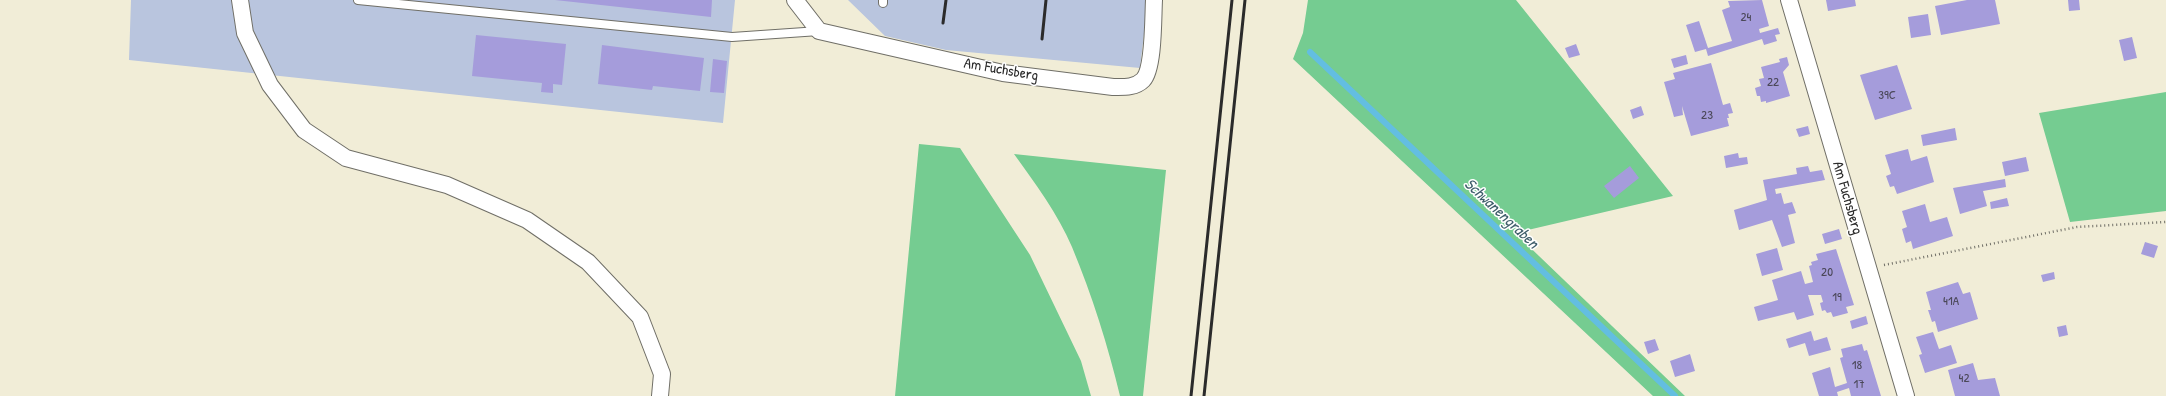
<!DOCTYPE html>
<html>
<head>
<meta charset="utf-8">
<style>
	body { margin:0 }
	canvas { display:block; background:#f1edd7 }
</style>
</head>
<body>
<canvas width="2166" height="396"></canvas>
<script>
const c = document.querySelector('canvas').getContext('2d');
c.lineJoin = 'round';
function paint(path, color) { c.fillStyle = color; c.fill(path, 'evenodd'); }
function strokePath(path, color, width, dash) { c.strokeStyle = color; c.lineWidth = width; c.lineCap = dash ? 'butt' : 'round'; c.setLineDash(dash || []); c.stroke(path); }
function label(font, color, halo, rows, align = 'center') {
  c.font = font + ' "Patrick Hand",sans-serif'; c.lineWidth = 3; c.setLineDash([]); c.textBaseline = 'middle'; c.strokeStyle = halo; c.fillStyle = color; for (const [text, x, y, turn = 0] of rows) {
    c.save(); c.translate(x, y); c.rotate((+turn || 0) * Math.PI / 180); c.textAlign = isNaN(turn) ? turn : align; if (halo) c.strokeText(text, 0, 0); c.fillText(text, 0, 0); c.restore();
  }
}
paint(new Path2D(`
	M 131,0 L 735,0 L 723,123 L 129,60 Z
	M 848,0 L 1148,0 L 1140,68 L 946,50 L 885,36 Z`), '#b9c5de');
paint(new Path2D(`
	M 1308,0 L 1516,0 L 1673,196 L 1515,233 L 1685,396 L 1653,396 L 1293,59 L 1303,33 Z
	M 2166,92 L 2166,211 L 2070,222 L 2039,113 Z
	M 919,144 L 960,148 L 1030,255 L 1081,361 L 1091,396 L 895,396 Z
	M 1014,154 L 1166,170 L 1143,396 L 1120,396 C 1108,346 1092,295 1072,247 C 1058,214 1035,183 1014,154 Z`), '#75cc91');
strokePath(new Path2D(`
	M 1310,52 L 1675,396`), '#63bee1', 6);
paint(new Path2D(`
	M 555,0 L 712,0 L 711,17 Z
	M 1762,0 L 1769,26 L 1759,29 L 1760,33 L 1778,28 L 1780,34 L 1775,35 L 1777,41 L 1764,45 L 1762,39 L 1708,56 L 1706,49 L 1695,52 L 1686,25 L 1699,21 L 1708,48 L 1732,41 L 1722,10 L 1730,7 L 1728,1 Z
	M 1826,0 L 1855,0 L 1856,6 L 1828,11 Z
	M 1967,0 L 1995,0 L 2000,24 L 1941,35 L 1935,6 Z
	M 2068,0 L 2079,0 L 2080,10 L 2069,11 Z
	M 1928,14 L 1931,35 L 1911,38 L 1908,17 Z
	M 476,35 L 566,44 L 562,85 L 553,84 L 553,93 L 541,92 L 542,83 L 472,76 Z
	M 2132,37 L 2137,58 L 2124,61 L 2119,40 Z
	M 1576,44 L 1580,55 L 1569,58 L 1565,48 Z
	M 602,45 L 704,58 L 700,91 L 653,86 L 652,90 L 598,84 Z
	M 1686,55 L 1688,64 L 1674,68 L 1671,59 Z
	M 1787,57 L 1789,65 L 1783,72 L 1790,96 L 1766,103 L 1766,101 L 1761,102 L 1760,96 L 1757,96 L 1755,88 L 1761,86 L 1759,79 L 1764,78 L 1761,67 L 1780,62 L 1779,59 Z
	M 713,59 L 727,61 L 724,93 L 710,92 Z
	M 1711,63 L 1723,105 L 1730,103 L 1733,113 L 1728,114 L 1729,118 L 1727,118 L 1729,126 L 1691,136 L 1682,106 L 1683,115 L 1674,117 L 1664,82 L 1675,79 L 1673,73 Z
	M 1897,65 L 1912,109 L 1875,120 L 1860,75 Z
	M 1641,106 L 1644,115 L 1633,119 L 1630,110 Z
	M 1808,126 L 1810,134 L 1799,137 L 1796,129 Z
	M 1955,128 L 1957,140 L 1923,146 L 1921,135 Z
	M 1908,149 L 1911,161 L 1927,156 L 1934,182 L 1897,194 L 1894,186 L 1890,187 L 1886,176 L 1891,174 L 1885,155 Z
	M 1738,153 L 1739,158 L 1747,157 L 1748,164 L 1726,168 L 1724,156 Z
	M 2026,157 L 2029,171 L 2005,176 L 2002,162 Z
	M 1630,166 L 1639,178 L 1614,198 L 1604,186 Z
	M 1808,166 L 1810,172 L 1822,170 L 1825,180 L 1775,189 L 1776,194 L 1781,193 L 1784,204 L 1792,202 L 1796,213 L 1788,215 L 1795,243 L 1782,247 L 1772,220 L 1739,230 L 1734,210 L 1767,200 L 1763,180 L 1797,174 L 1796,168 Z
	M 2005,179 L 2006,187 L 1983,191 L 1987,206 L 1960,214 L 1953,188 Z
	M 2007,198 L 2009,206 L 1991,209 L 1990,202 Z
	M 1925,204 L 1930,222 L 1947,217 L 1953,236 L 1913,249 L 1911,241 L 1906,243 L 1902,229 L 1907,227 L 1902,211 Z
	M 1839,229 L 1842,239 L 1825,244 L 1822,234 Z
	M 2145,242 L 2158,246 L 2154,258 L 2141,254 Z
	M 1777,248 L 1783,270 L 1762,276 L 1756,254 Z
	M 1836,249 L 1854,305 L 1846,307 L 1848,313 L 1833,317 L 1831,312 L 1827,313 L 1825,310 L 1822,311 L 1820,303 L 1823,302 L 1821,295 L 1808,295 L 1814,315 L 1797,320 L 1794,312 L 1758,321 L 1754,307 L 1778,300 L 1772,280 L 1801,271 L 1805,284 L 1813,282 L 1809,266 L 1812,265 L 1811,262 L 1818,260 L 1816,254 Z
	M 2054,272 L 2055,279 L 2043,282 L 2041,275 Z
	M 1958,282 L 1963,294 L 1970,292 L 1978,319 L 1938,332 L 1935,321 L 1932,322 L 1928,310 L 1931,310 L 1926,292 Z
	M 1866,316 L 1868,324 L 1852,329 L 1850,321 Z
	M 2066,325 L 2068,335 L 2059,337 L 2057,327 Z
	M 1811,331 L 1814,341 L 1827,337 L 1831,350 L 1809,356 L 1805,343 L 1789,348 L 1786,339 Z
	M 1933,332 L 1939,349 L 1951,345 L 1957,363 L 1925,373 L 1919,355 L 1922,354 L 1916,337 Z
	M 1655,339 L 1659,350 L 1648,354 L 1644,342 Z
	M 1862,344 L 1864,351 L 1867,350 L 1881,396 L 1851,396 L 1849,388 L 1837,392 L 1838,396 L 1819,396 L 1812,373 L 1830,367 L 1835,387 L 1847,383 L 1840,358 L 1843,357 L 1841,349 Z
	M 1690,354 L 1695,371 L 1675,377 L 1670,361 Z
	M 1973,363 L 1978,380 L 1995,378 L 2000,396 L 1955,396 L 1948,370 Z`), '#a59cdb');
const service = new Path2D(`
	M 358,0 L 732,37 L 819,31
	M 883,3 L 883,0`);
const minor = new Path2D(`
	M 240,0 L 245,33 L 270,85 L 304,130 L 346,158 L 447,185 L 527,220 L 588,262 L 640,317 L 662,374 L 660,396
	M 795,0 L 819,31 L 1003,73 L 1113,87 C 1123,87 1135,88 1143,80 C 1154,69 1153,17 1154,0
	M 1789,0 L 1906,396`);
strokePath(service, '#706f67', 10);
strokePath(minor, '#706f67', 18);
strokePath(new Path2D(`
	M 1884,265 L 2077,227 L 2166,222`), '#706f67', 2.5, [1, 3]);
strokePath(service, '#fff', 8);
strokePath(minor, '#fff', 16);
strokePath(new Path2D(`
	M 943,23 L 946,0
	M 1042,39 L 1046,0
	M 1191,396 L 1232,0
	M 1204,396 L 1245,0`), '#2b2b2b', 3);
label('13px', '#4a4757', null, [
	["24",1746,18],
	["22",1773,83],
	["39C",1887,96],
	["23",1707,116],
	["20",1827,273],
	["19",1837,298],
	["41A",1951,302],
	["18",1857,366],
	["42",1964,379],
	["17",1859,385]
]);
label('15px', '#2b2b2b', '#fff', [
	["Am Fuchsberg",1001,70,10],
	["Am Fuchsberg",1847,198,74]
]);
label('italic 16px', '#3f5e6b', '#fff', [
	["Schwanengraben",1501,214,43]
]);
</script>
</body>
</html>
